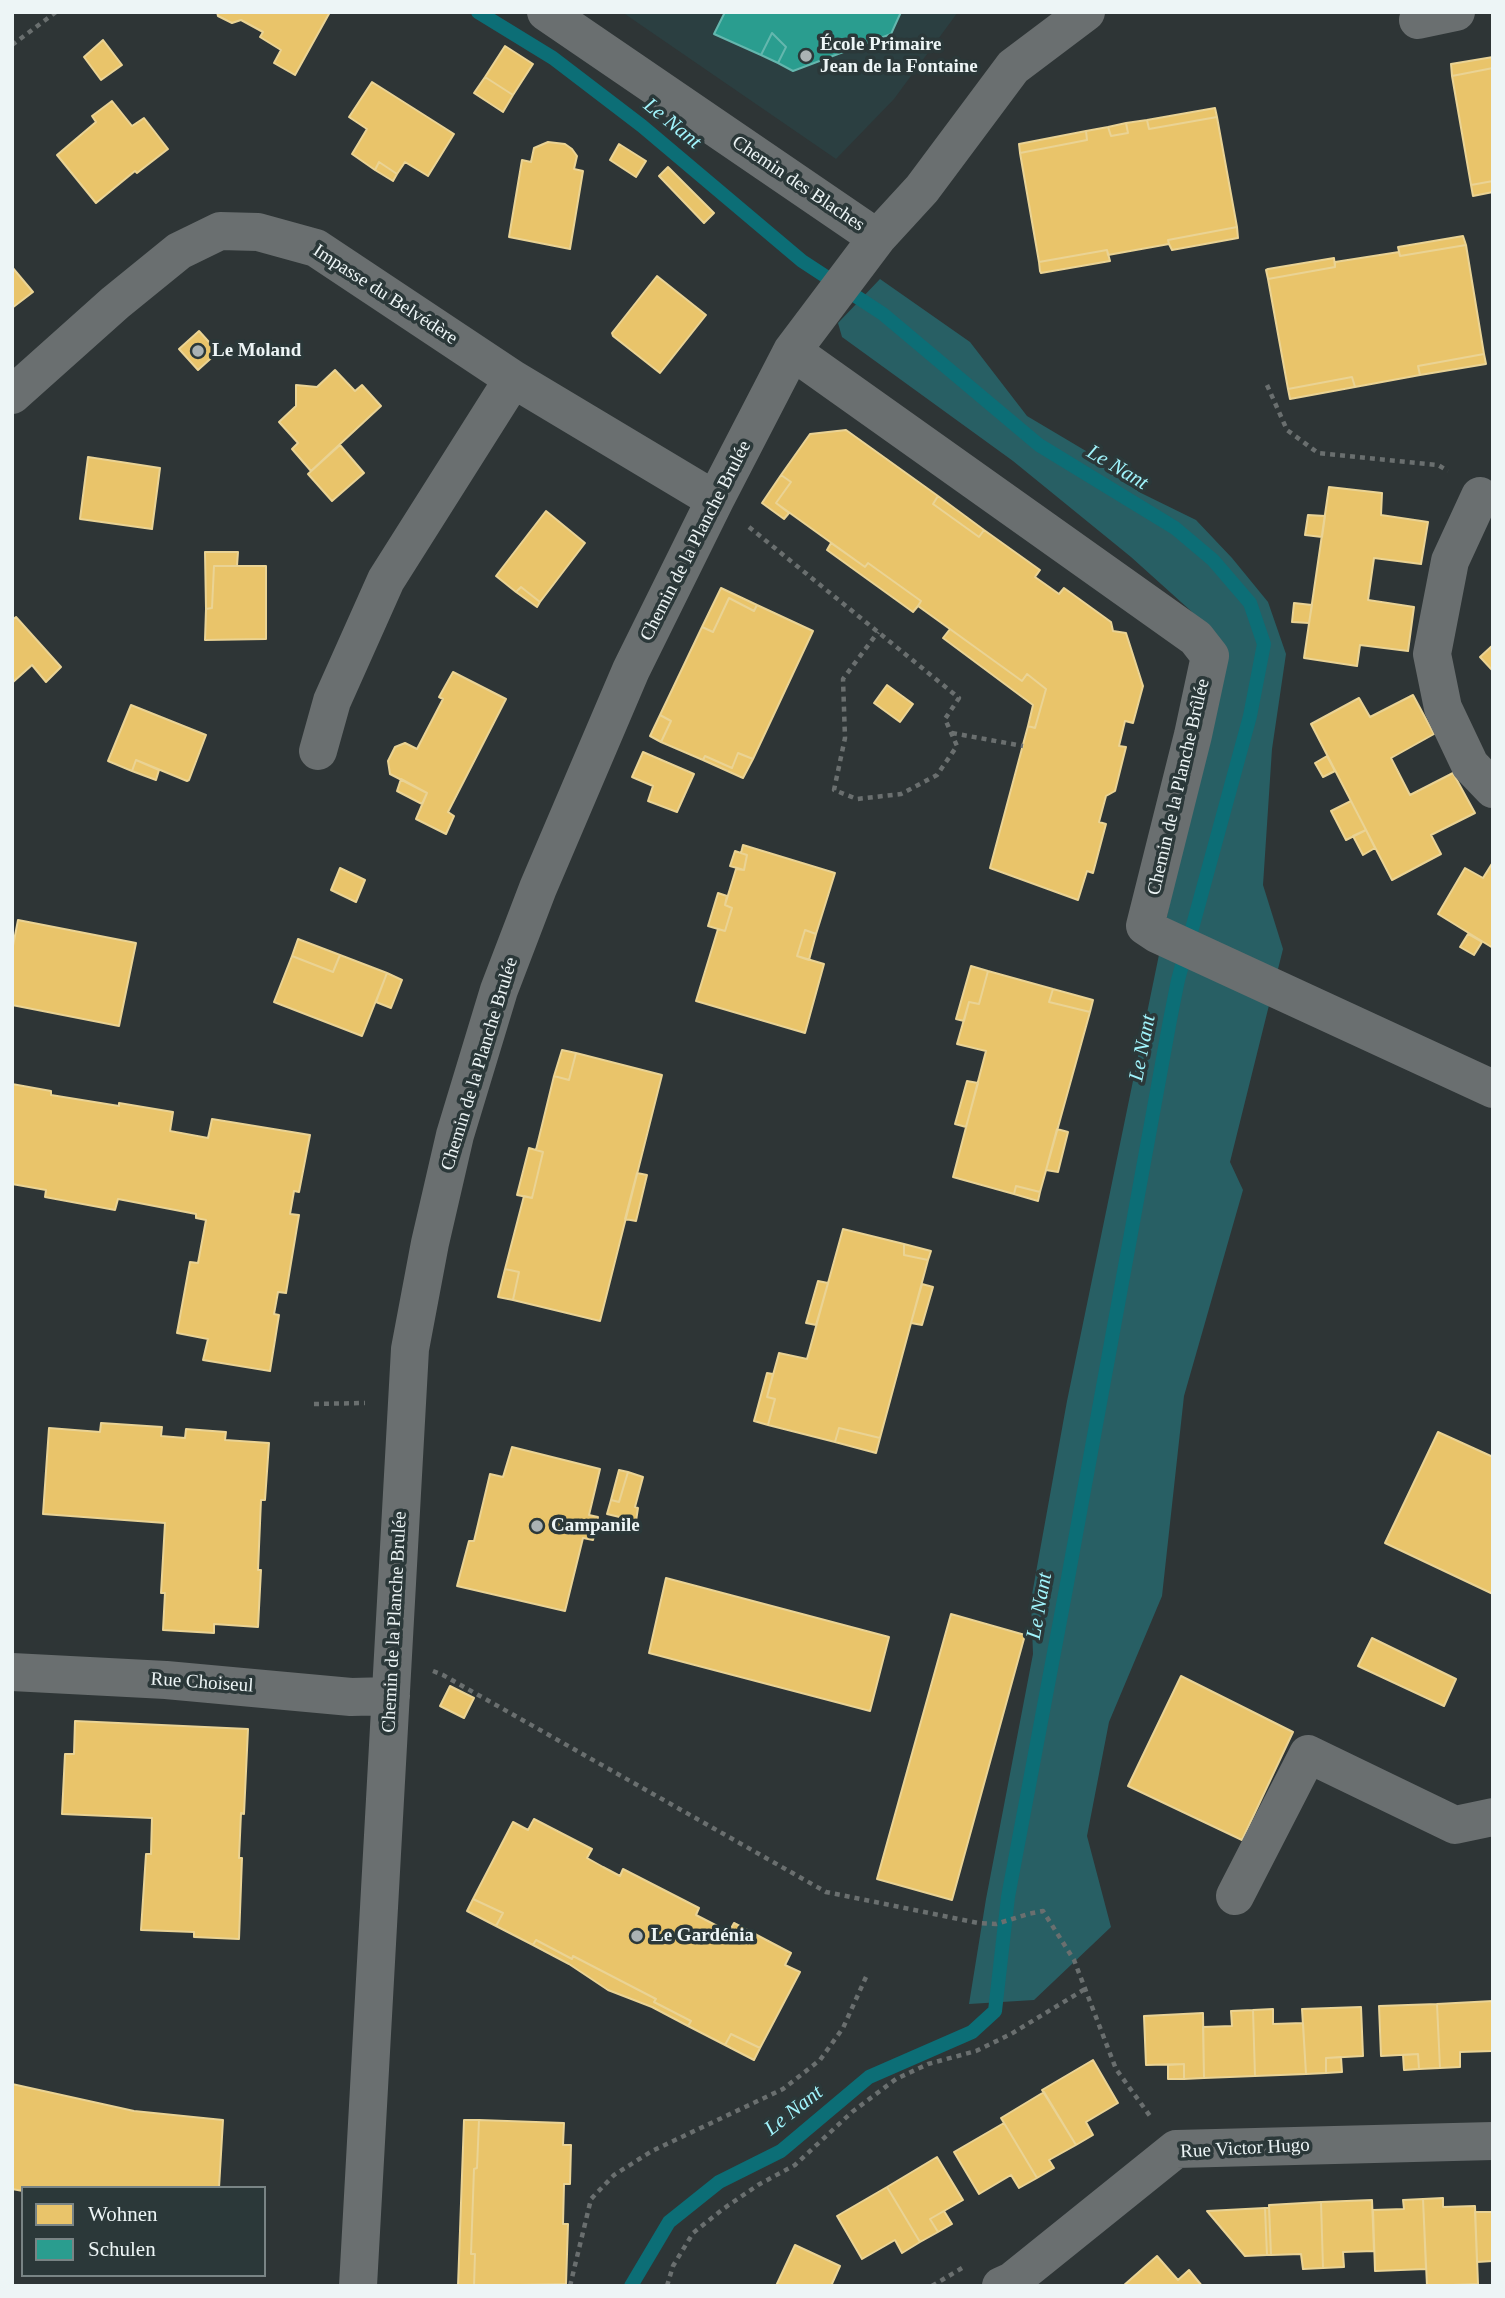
<!DOCTYPE html>
<html>
<head>
<meta charset="utf-8">
<style>
	body { margin:0 }
	#map { position:relative; width:1505px; height:2298px; overflow:hidden; background:#2e3536; font-family:Georgia,serif }
	canvas { display:block }
	.frame { position:absolute; inset:0; border:14px solid #edf5f6; pointer-events:none }
	.legend { position:absolute; left:21px; top:2186px; width:245px; height:91px; box-sizing:border-box; background:#2b3839; border:2px solid #798485; margin:0; padding:9px 12px; list-style:none; font-size:21px; color:#edf5f6 }
	.legend li { display:flex; align-items:center; gap:14px; height:35px }
	.legend b { width:35px; border:2px solid #798485 }
</style>
</head>
<body>
<div id="map">
<canvas width="1505" height="2298"></canvas>
<div class="frame"></div>
<ul class="legend">
<li><b style="height:19px;background:#e9c46a"></b>Wohnen</li>
<li><b style="height:19px;background:#2a9d8f"></b>Schulen</li>
</ul>
</div>
<script>
const c = document.querySelector('canvas').getContext('2d');
c.lineJoin = 'round';
function paint(path, color) { c.fillStyle = color; c.fill(path, 'evenodd'); }
function strokePath(path, color, width, dash) { c.strokeStyle = color; c.lineWidth = width; c.lineCap = dash ? 'butt' : 'round'; c.setLineDash(dash || []); c.stroke(path); }
function label(font, color, halo, rows, align = 'center') {
  c.font = font + ' Georgia,serif'; c.lineWidth = 7; c.setLineDash([]); c.textBaseline = 'middle'; c.strokeStyle = halo; c.fillStyle = color; for (const [text, x, y, turn = 0] of rows) {
    c.save(); c.translate(x, y); c.rotate((+turn || 0) * Math.PI / 180); c.textAlign = isNaN(turn) ? turn : align; if (halo) c.strokeText(text, 0, 0); c.fillText(text, 0, 0); c.restore();
  }
}
paint(new Path2D(`
	M 622,12 L 958,12 L 894,99 L 836,159 Z`), '#2b3f41');
paint(new Path2D(`
	M 880,279 L 970,342 L 1027,416 L 1091,454 L 1118,478 L 1141,493 L 1196,520 L 1232,558 L 1268,602 L 1286,654 L 1272,749 L 1263,885 L 1283,949 L 1230,1162 L 1243,1190 L 1184,1396 L 1162,1596 L 1109,1722 L 1087,1836 L 1111,1927 L 1034,2000 L 969,2004 L 986,1899 L 1033,1654 L 1031,1600 L 1067,1401 L 1221,654 L 1191,611 L 1131,557 L 1013,461 L 842,337 L 838,323 Z`), '#285f64');
const homes = new Path2D(`
	M 217,12 L 330,12 L 295,75 L 274,63 L 281,50 L 260,37 L 263,32 L 241,20 L 232,23 L 218,16 Z
	M 103,40 L 122,65 L 101,80 L 84,57 Z
	M 505,46 L 533,64 L 513,95 L 485,77 Z
	M 1493,57 L 1493,68 L 1452,76 L 1451,64 Z
	M 1493,68 L 1493,181 L 1471,185 L 1452,76 Z
	M 485,77 L 513,95 L 503,112 L 474,93 Z
	M 372,82 L 454,134 L 428,176 L 405,162 L 397,174 L 379,162 L 375,170 L 352,154 L 367,129 L 349,117 Z
	M 112,101 L 132,126 L 144,118 L 168,149 L 137,173 L 135,171 L 96,203 L 57,155 L 96,122 L 92,116 Z
	M 1215,108 L 1217,117 L 1149,129 L 1147,120 Z
	M 1217,117 L 1237,227 L 1168,240 L 1169,244 L 1108,255 L 1107,250 L 1039,262 L 1020,153 L 1087,140 L 1086,131 L 1108,127 L 1111,136 L 1128,133 L 1126,123 L 1147,120 L 1149,129 Z
	M 1126,123 L 1128,133 L 1111,136 L 1108,127 Z
	M 1086,131 L 1087,140 L 1020,153 L 1019,144 Z
	M 548,142 L 565,144 L 572,149 L 577,156 L 574,169 L 583,171 L 570,249 L 509,237 L 522,160 L 531,162 L 534,148 Z
	M 619,144 L 646,161 L 636,177 L 610,160 Z
	M 379,162 L 397,174 L 393,181 L 375,170 Z
	M 668,167 L 714,213 L 704,223 L 659,176 Z
	M 1493,181 L 1493,192 L 1473,196 L 1471,185 Z
	M 1237,227 L 1238,238 L 1172,250 L 1169,244 L 1168,240 Z
	M 1463,236 L 1466,245 L 1400,256 L 1398,247 Z
	M 1466,245 L 1484,354 L 1418,366 L 1420,375 L 1355,387 L 1352,377 L 1288,389 L 1268,279 L 1335,267 L 1335,262 L 1399,252 L 1400,256 Z
	M 1107,250 L 1110,261 L 1041,273 L 1040,271 L 1039,262 Z
	M 1334,258 L 1335,267 L 1268,279 L 1266,270 L 1268,269 Z
	M 12,267 L 33,292 L 12,308 Z
	M 657,276 L 706,315 L 660,373 L 613,336 L 612,333 Z
	M 199,331 L 218,352 L 198,370 L 179,349 Z
	M 1484,354 L 1486,364 L 1420,375 L 1418,366 Z
	M 335,370 L 355,391 L 362,385 L 381,406 L 311,471 L 292,449 L 298,443 L 279,422 L 296,406 L 296,385 L 317,387 Z
	M 1352,377 L 1355,387 L 1290,399 L 1288,389 Z
	M 846,430 L 938,496 L 933,504 L 979,537 L 984,530 L 1040,570 L 1035,577 L 1059,594 L 1064,588 L 1111,622 L 1113,631 L 1126,633 L 1143,686 L 1133,723 L 1125,721 L 1119,746 L 1126,747 L 1115,791 L 1106,796 L 1099,822 L 1106,824 L 1093,873 L 1087,871 L 1078,900 L 990,868 L 1028,726 L 1035,728 L 1046,689 L 1027,674 L 1022,681 L 918,606 L 921,601 L 868,563 L 865,567 L 776,503 L 791,482 L 781,475 L 810,434 Z
	M 340,445 L 364,473 L 332,501 L 308,474 Z
	M 88,457 L 160,468 L 152,529 L 80,519 Z
	M 781,475 L 791,482 L 776,503 L 789,513 L 784,519 L 762,503 Z
	M 1329,487 L 1382,493 L 1381,515 L 1428,522 L 1421,564 L 1374,558 L 1368,600 L 1414,607 L 1408,651 L 1360,645 L 1357,666 L 1304,658 Z
	M 938,496 L 984,530 L 979,537 L 933,504 Z
	M 546,511 L 585,543 L 540,602 L 521,587 L 516,592 L 496,576 Z
	M 1308,515 L 1325,516 L 1322,537 L 1305,535 Z
	M 831,543 L 865,567 L 868,563 L 921,601 L 918,606 L 913,612 L 827,550 Z
	M 205,552 L 238,552 L 237,566 L 214,566 L 212,608 L 206,609 Z
	M 214,566 L 266,566 L 266,639 L 205,640 L 206,609 L 212,608 Z
	M 521,587 L 540,602 L 537,607 L 516,592 Z
	M 721,588 L 757,605 L 754,611 L 729,598 L 713,632 L 702,627 Z
	M 729,598 L 754,611 L 757,605 L 813,631 L 753,759 L 738,753 L 732,768 L 705,756 L 703,760 L 661,742 L 671,721 L 660,715 L 702,627 L 713,632 Z
	M 1294,603 L 1312,605 L 1309,623 L 1292,622 Z
	M 16,617 L 61,667 L 46,682 L 32,665 L 12,683 L 12,620 Z
	M 950,629 L 1022,681 L 1027,674 L 1046,689 L 1035,728 L 1028,726 L 1033,705 L 943,638 Z
	M 1493,645 L 1493,671 L 1480,657 Z
	M 453,672 L 506,699 L 448,812 L 454,816 L 446,834 L 416,819 L 427,793 L 390,774 L 388,761 L 395,747 L 405,743 L 417,749 L 443,699 L 439,697 Z
	M 887,685 L 913,704 L 900,722 L 874,703 Z
	M 1413,695 L 1434,734 L 1391,758 L 1410,795 L 1453,773 L 1475,813 L 1431,835 L 1441,854 L 1392,880 L 1311,724 L 1359,698 L 1370,717 Z
	M 131,705 L 206,735 L 189,780 L 187,781 L 136,760 L 132,771 L 108,761 Z
	M 660,715 L 671,721 L 661,742 L 650,736 Z
	M 643,752 L 694,774 L 677,812 L 648,801 L 653,786 L 632,777 Z
	M 738,753 L 753,759 L 743,778 L 703,760 L 705,756 L 732,768 Z
	M 1327,756 L 1335,771 L 1323,777 L 1315,763 Z
	M 136,760 L 159,770 L 156,780 L 132,771 Z
	M 401,779 L 427,793 L 422,804 L 397,791 Z
	M 1351,801 L 1366,830 L 1346,840 L 1331,811 Z
	M 1366,830 L 1375,848 L 1363,855 L 1353,836 Z
	M 743,845 L 835,873 L 816,934 L 805,930 L 797,956 L 824,964 L 805,1033 L 696,1001 L 718,929 L 725,931 L 732,908 L 725,905 L 736,869 L 744,870 L 747,855 L 741,853 Z
	M 735,851 L 747,855 L 744,870 L 730,866 Z
	M 1493,862 L 1493,948 L 1438,914 L 1465,868 L 1483,878 Z
	M 340,868 L 365,880 L 356,902 L 331,890 Z
	M 718,893 L 727,896 L 725,905 L 732,908 L 725,931 L 708,926 Z
	M 18,920 L 136,943 L 119,1026 L 12,1005 L 12,951 Z
	M 805,930 L 816,934 L 809,960 L 797,956 Z
	M 1468,934 L 1482,942 L 1474,955 L 1460,947 Z
	M 298,939 L 340,955 L 333,972 L 292,956 Z
	M 340,955 L 387,973 L 362,1036 L 274,1002 L 292,956 L 333,972 Z
	M 971,966 L 988,971 L 979,1004 L 969,1002 L 964,1021 L 956,1019 Z
	M 988,971 L 1053,989 L 1049,1002 L 1090,1012 L 1040,1192 L 1016,1186 L 1014,1194 L 953,1177 L 986,1051 L 957,1044 L 969,1002 L 979,1004 Z
	M 387,973 L 402,980 L 391,1008 L 376,1002 Z
	M 1053,989 L 1093,1000 L 1090,1012 L 1049,1002 Z
	M 562,1050 L 576,1053 L 569,1080 L 554,1076 Z
	M 576,1053 L 662,1075 L 600,1321 L 513,1300 L 519,1272 L 505,1269 L 524,1196 L 532,1198 L 543,1152 L 536,1150 L 554,1076 L 569,1080 Z
	M 967,1081 L 978,1083 L 966,1127 L 955,1124 Z
	M 12,1084 L 51,1091 L 51,1095 L 119,1106 L 119,1103 L 173,1112 L 170,1131 L 208,1138 L 212,1119 L 310,1135 L 299,1192 L 294,1191 L 290,1214 L 299,1215 L 286,1293 L 278,1292 L 274,1314 L 279,1315 L 270,1371 L 203,1360 L 208,1339 L 177,1333 L 190,1262 L 198,1263 L 206,1220 L 196,1218 L 196,1214 L 118,1199 L 115,1210 L 45,1197 L 46,1190 L 12,1184 Z
	M 1057,1129 L 1068,1132 L 1058,1172 L 1046,1170 Z
	M 529,1148 L 543,1152 L 532,1198 L 517,1195 Z
	M 637,1173 L 647,1175 L 636,1221 L 625,1219 Z
	M 1016,1186 L 1040,1192 L 1038,1201 L 1014,1194 Z
	M 843,1229 L 904,1244 L 904,1255 L 928,1260 L 880,1438 L 839,1428 L 835,1442 L 768,1425 L 775,1399 L 767,1397 L 779,1353 L 807,1359 Z
	M 904,1244 L 931,1251 L 928,1260 L 904,1255 Z
	M 505,1269 L 519,1272 L 513,1300 L 498,1297 Z
	M 818,1281 L 828,1283 L 816,1325 L 806,1323 Z
	M 922,1284 L 933,1287 L 922,1325 L 911,1323 Z
	M 767,1373 L 773,1374 L 767,1397 L 775,1399 L 768,1425 L 754,1421 Z
	M 101,1423 L 162,1427 L 161,1436 L 185,1438 L 186,1429 L 226,1432 L 225,1440 L 269,1443 L 265,1500 L 261,1500 L 258,1570 L 261,1570 L 258,1627 L 214,1624 L 214,1633 L 163,1630 L 165,1593 L 161,1593 L 165,1523 L 43,1514 L 49,1428 L 100,1432 Z
	M 839,1428 L 880,1438 L 876,1453 L 835,1442 Z
	M 1438,1432 L 1493,1457 L 1493,1594 L 1385,1543 Z
	M 512,1447 L 600,1469 L 589,1515 L 598,1517 L 593,1540 L 583,1538 L 565,1611 L 457,1586 L 469,1541 L 474,1541 L 490,1474 L 503,1477 Z
	M 619,1470 L 628,1472 L 619,1502 L 611,1500 Z
	M 628,1472 L 643,1477 L 635,1507 L 638,1508 L 636,1521 L 607,1514 L 611,1500 L 619,1502 Z
	M 666,1578 L 889,1637 L 870,1711 L 649,1653 Z
	M 951,1614 L 1025,1635 L 952,1900 L 877,1879 Z
	M 1372,1638 L 1456,1679 L 1444,1706 L 1358,1666 Z
	M 1181,1676 L 1293,1732 L 1242,1840 L 1128,1786 Z
	M 450,1686 L 474,1698 L 464,1718 L 440,1706 Z
	M 75,1721 L 248,1729 L 244,1814 L 241,1813 L 239,1858 L 242,1858 L 239,1939 L 194,1937 L 194,1932 L 141,1930 L 146,1854 L 151,1854 L 152,1818 L 62,1814 L 65,1754 L 74,1754 Z
	M 534,1819 L 592,1849 L 587,1858 L 603,1867 L 620,1876 L 623,1869 L 699,1908 L 696,1915 L 729,1932 L 734,1923 L 791,1953 L 785,1965 L 800,1972 L 760,2048 L 731,2034 L 725,2045 L 688,2026 L 691,2021 L 654,2002 L 656,1999 L 573,1956 L 572,1959 L 536,1940 L 533,1945 L 496,1926 L 503,1913 L 473,1899 L 513,1822 L 528,1830 Z
	M 473,1899 L 503,1913 L 496,1926 L 467,1911 Z
	M 536,1940 L 572,1959 L 573,1956 L 656,1999 L 654,2002 L 691,2021 L 688,2026 L 652,2007 L 608,1990 L 569,1964 L 533,1945 Z
	M 1493,2001 L 1493,2051 L 1460,2052 L 1460,2067 L 1440,2068 L 1437,2004 Z
	M 1437,2004 L 1440,2068 L 1419,2069 L 1418,2054 L 1381,2056 L 1379,2006 Z
	M 1361,2007 L 1363,2056 L 1326,2058 L 1326,2073 L 1306,2074 L 1302,2009 Z
	M 1273,2009 L 1273,2024 L 1303,2023 L 1306,2074 L 1255,2076 L 1253,2010 Z
	M 1253,2010 L 1255,2076 L 1204,2078 L 1203,2027 L 1232,2026 L 1231,2011 Z
	M 1203,2013 L 1204,2078 L 1184,2079 L 1184,2064 L 1146,2065 L 1144,2016 Z
	M 731,2034 L 760,2048 L 754,2060 L 725,2045 Z
	M 1418,2054 L 1419,2069 L 1404,2070 L 1403,2055 Z
	M 1341,2057 L 1342,2072 L 1326,2073 L 1326,2058 Z
	M 1093,2060 L 1118,2103 L 1086,2122 L 1093,2135 L 1076,2145 L 1042,2090 Z
	M 1184,2064 L 1184,2079 L 1168,2079 L 1168,2065 Z
	M 12,2084 L 134,2111 L 223,2120 L 219,2188 L 23,2188 L 23,2191 L 12,2189 Z
	M 1044,2092 L 1076,2145 L 1049,2160 L 1054,2168 L 1037,2178 L 1001,2118 Z
	M 464,2120 L 479,2120 L 477,2168 L 474,2169 L 471,2254 L 475,2254 L 474,2286 L 458,2286 Z
	M 479,2120 L 564,2123 L 563,2145 L 571,2145 L 570,2184 L 564,2184 L 563,2224 L 568,2224 L 566,2284 L 474,2286 L 475,2254 L 471,2254 L 474,2169 L 477,2168 Z
	M 1004,2123 L 1037,2178 L 1019,2188 L 1011,2175 L 979,2194 L 954,2152 Z
	M 937,2157 L 963,2200 L 930,2219 L 938,2232 L 920,2242 L 887,2187 Z
	M 887,2187 L 920,2242 L 902,2253 L 895,2240 L 862,2259 L 837,2216 Z
	M 1443,2198 L 1443,2207 L 1475,2206 L 1478,2284 L 1427,2286 L 1423,2199 Z
	M 1423,2199 L 1426,2269 L 1375,2271 L 1373,2210 L 1404,2209 L 1403,2200 Z
	M 1372,2200 L 1374,2251 L 1343,2252 L 1344,2267 L 1323,2268 L 1321,2202 Z
	M 1321,2202 L 1323,2268 L 1303,2269 L 1301,2254 L 1271,2255 L 1269,2205 Z
	M 1265,2208 L 1267,2255 L 1245,2256 L 1207,2211 Z
	M 1265,2208 L 1269,2208 L 1271,2255 L 1267,2255 Z
	M 944,2211 L 952,2224 L 938,2232 L 930,2219 Z
	M 1475,2212 L 1493,2212 L 1493,2261 L 1477,2262 Z
	M 795,2245 L 840,2266 L 831,2286 L 776,2286 Z
	M 1157,2256 L 1178,2280 L 1189,2270 L 1202,2286 L 1123,2286 Z`);
paint(homes, '#e9c46a');
strokePath(homes, '#ead394', 2);
const schools = new Path2D(`
	M 725,12 L 753,13 L 901,12 L 891,34 L 793,71 L 778,63 L 786,47 L 772,33 L 761,55 L 714,34 Z
	M 772,33 L 786,47 L 778,63 L 761,55 Z`);
paint(schools, '#2a9d8f');
strokePath(schools, '#64b7ae', 2);
strokePath(new Path2D(`
	M 478,12 L 553,58 L 642,126 L 802,261 L 883,314 L 1039,445 L 1175,528 L 1213,560 L 1250,603 L 1264,644 L 1250,716 L 1178,980 L 1170,1020 L 1066,1589 L 1008,1897 L 995,2011 L 972,2032 L 869,2077 L 781,2151 L 719,2182 L 669,2222 L 631,2286`), '#0c6e76', 14);
strokePath(new Path2D(`
	M 12,45 L 56,12
	M 1267,385 L 1287,430 L 1318,453 L 1438,465 L 1448,471
	M 749,527 L 959,698 L 945,719 L 957,746 L 937,775 L 901,794 L 857,799 L 834,790 L 845,738 L 843,679 L 878,632
	M 952,733 L 1023,746
	M 314,1404 L 365,1403
	M 433,1671 L 443,1675 L 826,1892 L 978,1923 L 996,1924 L 1028,1914 L 1043,1911 L 1074,1960 L 1116,2069 L 1150,2116
	M 570,2286 L 591,2199 L 614,2175 L 652,2151 L 783,2089 L 820,2060 L 843,2028 L 866,1977
	M 667,2286 L 673,2266 L 693,2233 L 723,2209 L 758,2185 L 795,2165 L 852,2112 L 896,2079 L 928,2064 L 976,2051 L 1011,2034 L 1085,1989
	M 932,2286 L 962,2268`), '#6a6f6f', 4.5, [5, 5]);
strokePath(new Path2D(`
	M 546,12 L 877,238
	M 1418,20 L 1456,12
	M 792,351 L 1196,638 L 1210,656 L 1193,735 L 1145,926 L 1157,934 L 1493,1089
	M 12,395 L 115,303 L 179,251 L 220,231 L 258,232 L 316,248 L 513,379 L 715,500
	M 1480,496 L 1450,561 L 1432,654 L 1443,708 L 1470,765 L 1493,789
	M 318,751 L 332,701 L 386,580 L 513,379
	M 12,1672 L 166,1680 L 351,1697 L 391,1696
	M 1235,1896 L 1308,1754 L 1455,1825 L 1493,1817
	M 358,2286 L 410,1349 L 430,1243 L 455,1135 L 499,990 L 538,888 L 631,670 L 715,500 L 792,351 L 877,238 L 922,189 L 1013,67 L 1086,12
	M 1001,2286 L 1012,2281 L 1176,2149 L 1493,2141`), '#6a6f70', 38);
for (const [x, y, r, color] of [
	[806,56,7,"#aab2b3"],
	[198,351,7,"#aab2b3"],
	[537,1526,7,"#aab2b3"],
	[637,1936,7,"#aab2b3"]
]) { const dot = new Path2D(); dot.arc(x, y, r, 0, 2 * Math.PI); c.fillStyle = color; c.fill(dot); strokePath(dot, '#2b3839', 2.5); }
label('bold 19px', '#edf5f6', '#2b3839', [
	["École Primaire",820,45],
	["Jean de la Fontaine",820,67],
	["Le Moland",212,351],
	["Campanile",551,1526],
	["Le Gardénia",651,1936]
], 'left');
label('19px', '#edf5f6', '#2b3839', [
	["Chemin des Blaches",798,184,34],
	["Impasse du Belvédère",385,295,33],
	["Chemin de la Planche Brulée",696,541,-63],
	["Chemin de la Planche Brûlée",1179,787,-77],
	["Chemin de la Planche Brulée",480,1064,-73],
	["Chemin de la Planche Brulée",395,1622,-87],
	["Rue Choiseul",202,1683,4],
	["Rue Victor Hugo",1245,2149,-3]
]);
label('italic 21px', '#a1f4fc', '#2b3839', [
	["Le Nant",672,124,39],
	["Le Nant",1117,468,31],
	["Le Nant",1143,1048,-79],
	["Le Nant",1040,1606,-80],
	["Le Nant",794,2111,-38]
]);
</script>
</body>
</html>
